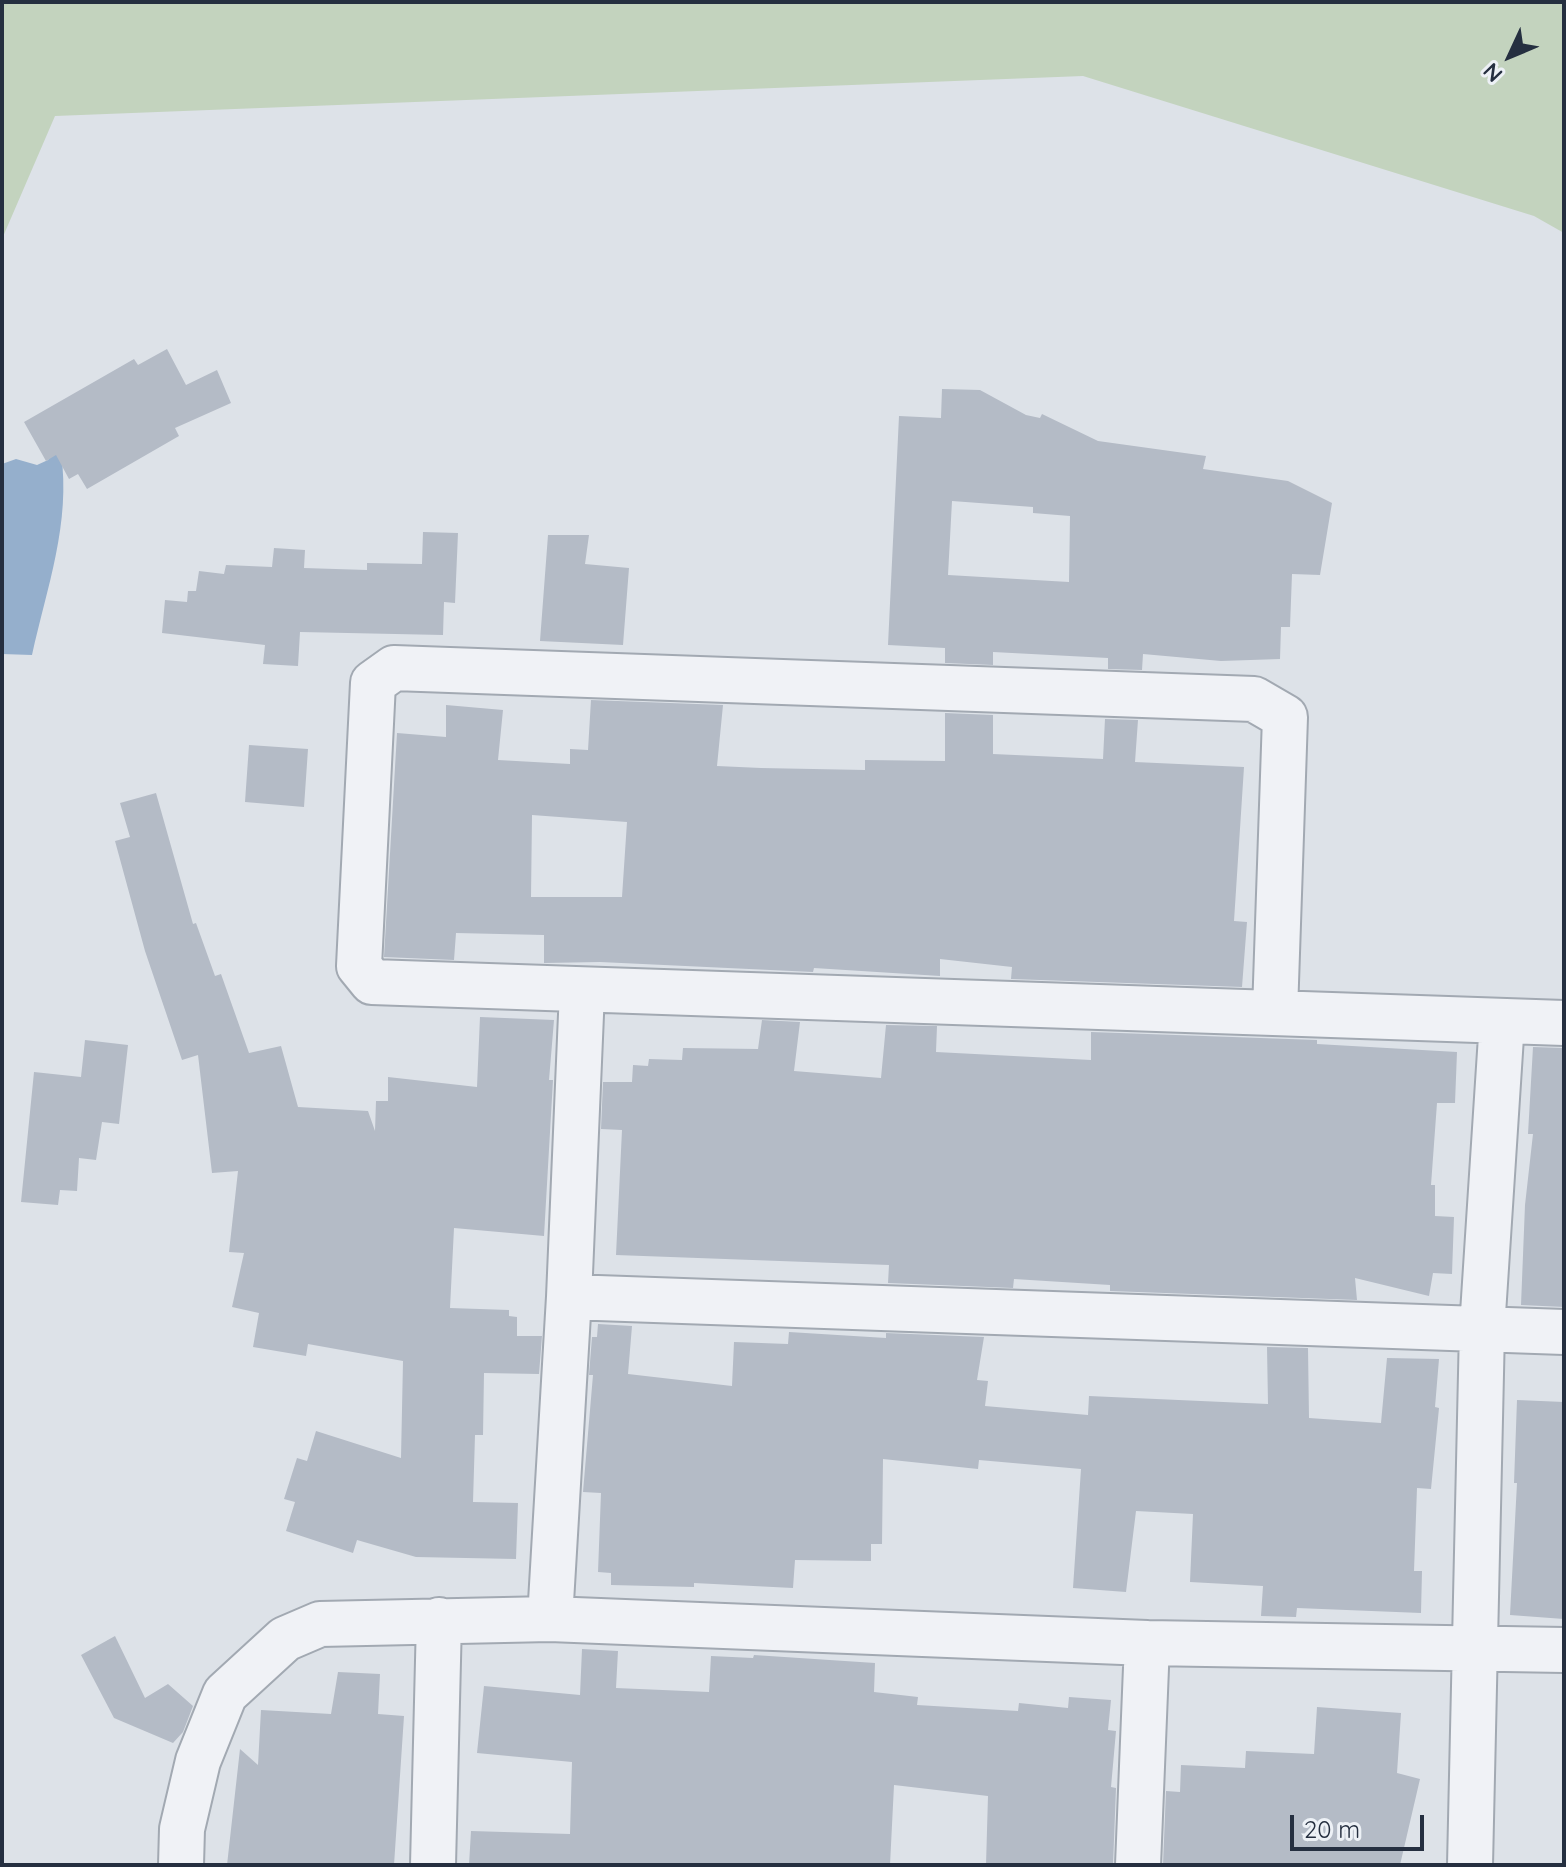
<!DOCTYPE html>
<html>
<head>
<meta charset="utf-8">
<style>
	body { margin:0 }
	#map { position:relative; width:1566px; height:1867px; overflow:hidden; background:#dde2e8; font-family:Quicksand,sans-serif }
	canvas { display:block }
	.frame { position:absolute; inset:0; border:4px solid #252f40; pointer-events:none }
	.north { position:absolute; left:1470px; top:16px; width:80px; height:80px; -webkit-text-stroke:6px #edf1f6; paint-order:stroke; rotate:226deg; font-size:22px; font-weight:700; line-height:32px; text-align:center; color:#252f40 }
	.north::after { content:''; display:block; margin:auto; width:28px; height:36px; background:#252f40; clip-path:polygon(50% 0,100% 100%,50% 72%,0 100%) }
	.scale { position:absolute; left:1290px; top:1815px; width:134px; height:36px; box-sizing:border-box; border:4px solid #252f40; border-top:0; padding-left:10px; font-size:24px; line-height:28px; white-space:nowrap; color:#252f40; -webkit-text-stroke:6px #edf1f6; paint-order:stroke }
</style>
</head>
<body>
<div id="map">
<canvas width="1566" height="1867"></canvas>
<div class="frame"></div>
<div class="north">N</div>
<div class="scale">20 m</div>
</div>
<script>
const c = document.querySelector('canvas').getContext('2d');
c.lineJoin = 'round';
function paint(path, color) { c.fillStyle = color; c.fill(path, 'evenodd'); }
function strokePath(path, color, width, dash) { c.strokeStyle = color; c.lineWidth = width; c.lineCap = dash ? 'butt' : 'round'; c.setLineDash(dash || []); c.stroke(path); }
paint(new Path2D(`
	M 2,2 L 1564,2 L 1564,233 L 1534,216 L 1083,76 L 55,116 L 2,239 Z`), '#c3d3be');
paint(new Path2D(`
	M 55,450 L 61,453 C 71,523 47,587 32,655 L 2,654 L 2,464 L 16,459 L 37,465 L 48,460 Z`), '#95afcc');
paint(new Path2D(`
	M 167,349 L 186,385 L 217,370 L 231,403 L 175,428 L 179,436 L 87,489 L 78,474 L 69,479 L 56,455 L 46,461 L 24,422 L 134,359 L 138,365 Z
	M 942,389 L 980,390 L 1026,415 L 1040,418 L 1042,414 L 1098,441 L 1206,456 L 1203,469 L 1288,481 L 1332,503 L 1320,575 L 1292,574 L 1290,627 L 1281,627 L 1280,659 L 1221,661 L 1143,654 L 1142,670 L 1108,669 L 1108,658 L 993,652 L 993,665 L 945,663 L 945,648 L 888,645 L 899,416 L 941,418 ZM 952,501 L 1033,507 L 1033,513 L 1070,516 L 1069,582 L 948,575 Z
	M 423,532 L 458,533 L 455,603 L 444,602 L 443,635 L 300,632 L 298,666 L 263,664 L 265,645 L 162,633 L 165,600 L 187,602 L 188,591 L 196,591 L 199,571 L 224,574 L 226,565 L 272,567 L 274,548 L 305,550 L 304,568 L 367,570 L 367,563 L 422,564 Z
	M 548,535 L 589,535 L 585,564 L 629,568 L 623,645 L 540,641 Z
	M 591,700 L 723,705 L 717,766 L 761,768 L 865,770 L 865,760 L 945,761 L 945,713 L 993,715 L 993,754 L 1103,759 L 1105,719 L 1138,720 L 1135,762 L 1244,767 L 1234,921 L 1247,922 L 1242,987 L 1011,979 L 1012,967 L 940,959 L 940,976 L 814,968 L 813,972 L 600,962 L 544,963 L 544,935 L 456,933 L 454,960 L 384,957 L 397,733 L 446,737 L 446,705 L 503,710 L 498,760 L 570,764 L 570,749 L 588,750 ZM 532,815 L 627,822 L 622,897 L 531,897 Z
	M 249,745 L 308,749 L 304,807 L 245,802 Z
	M 156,793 L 193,924 L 196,923 L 215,976 L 221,974 L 249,1053 L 281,1046 L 298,1107 L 368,1111 L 375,1131 L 376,1101 L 388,1101 L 388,1077 L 477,1087 L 480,1017 L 554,1020 L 549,1080 L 553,1080 L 544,1236 L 454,1228 L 450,1308 L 509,1310 L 509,1316 L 517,1317 L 517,1336 L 542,1336 L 539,1374 L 484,1373 L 483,1435 L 475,1435 L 473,1502 L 518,1503 L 516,1559 L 416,1557 L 357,1540 L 353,1553 L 286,1531 L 295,1502 L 284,1499 L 297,1458 L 307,1461 L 316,1431 L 401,1458 L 403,1361 L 308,1344 L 306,1356 L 253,1347 L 259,1313 L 232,1307 L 244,1253 L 229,1252 L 238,1171 L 212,1173 L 198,1055 L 182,1060 L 145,951 L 115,841 L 130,837 L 120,803 Z
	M 762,1020 L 800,1022 L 794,1071 L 881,1078 L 886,1025 L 937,1026 L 936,1052 L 1091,1060 L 1091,1032 L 1317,1040 L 1317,1044 L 1457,1052 L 1455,1103 L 1437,1103 L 1431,1185 L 1435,1185 L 1435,1216 L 1454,1217 L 1452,1274 L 1433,1273 L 1429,1296 L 1355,1278 L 1357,1300 L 1110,1291 L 1110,1285 L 1014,1279 L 1013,1288 L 888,1283 L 889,1265 L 616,1255 L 622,1130 L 601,1129 L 603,1082 L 632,1082 L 633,1065 L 648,1066 L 649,1059 L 682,1060 L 683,1048 L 758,1049 Z
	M 85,1040 L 128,1045 L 119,1124 L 102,1122 L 96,1160 L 79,1158 L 77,1191 L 60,1190 L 58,1205 L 21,1202 L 34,1072 L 81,1077 Z
	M 1533,1047 L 1564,1048 L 1564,1307 L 1521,1305 L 1525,1205 L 1533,1134 L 1528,1134 Z
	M 598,1324 L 632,1326 L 628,1374 L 732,1386 L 734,1342 L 788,1344 L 789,1332 L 886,1338 L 886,1333 L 984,1337 L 977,1380 L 988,1381 L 985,1406 L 1088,1415 L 1089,1396 L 1268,1404 L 1267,1347 L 1308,1348 L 1309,1418 L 1381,1423 L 1387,1358 L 1439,1359 L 1435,1407 L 1439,1408 L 1431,1489 L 1417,1488 L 1414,1571 L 1422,1571 L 1421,1613 L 1297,1608 L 1296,1617 L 1261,1616 L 1263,1586 L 1190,1582 L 1193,1514 L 1136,1511 L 1126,1592 L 1073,1588 L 1081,1469 L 979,1460 L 978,1469 L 883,1459 L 882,1544 L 871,1544 L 871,1561 L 795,1560 L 793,1588 L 694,1583 L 694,1587 L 611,1585 L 611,1573 L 598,1572 L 601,1493 L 583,1492 L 593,1375 L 589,1375 L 592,1337 L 597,1337 Z
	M 1517,1400 L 1564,1402 L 1564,1619 L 1510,1615 L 1517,1483 L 1514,1483 Z
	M 115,1636 L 145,1698 L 168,1684 L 193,1706 L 183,1732 L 173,1743 L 114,1718 L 81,1655 Z
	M 582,1649 L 618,1651 L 616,1688 L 709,1692 L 711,1656 L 753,1658 L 754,1655 L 875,1663 L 874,1692 L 918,1697 L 917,1705 L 1018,1711 L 1019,1703 L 1068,1708 L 1069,1697 L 1111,1700 L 1108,1730 L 1116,1731 L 1111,1787 L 1116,1788 L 1113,1865 L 986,1865 L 988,1796 L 894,1785 L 890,1865 L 469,1865 L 471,1831 L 570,1834 L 572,1762 L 477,1753 L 484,1686 L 580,1695 Z
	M 338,1672 L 380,1674 L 378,1714 L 404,1716 L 394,1865 L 227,1865 L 240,1749 L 258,1765 L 261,1710 L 331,1714 Z
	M 1317,1707 L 1401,1713 L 1397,1773 L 1420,1779 L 1400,1865 L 1163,1865 L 1166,1791 L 1180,1792 L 1181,1765 L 1245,1768 L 1246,1751 L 1314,1754 Z`), '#b4bbc6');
const minor = new Path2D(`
	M 1275,1012 L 1285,717 L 1254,699 L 394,668 L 373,683 L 359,966 L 372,982 L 1564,1023
	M 569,1297 L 1564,1332
	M 550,1619 L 569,1297 L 582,991
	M 181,1865 L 182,1829 L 198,1761 L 225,1694 L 285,1639 L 320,1624 L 550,1619 L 1147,1643 L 1564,1650
	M 433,1865 L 439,1620
	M 1138,1865 L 1147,1643
	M 1470,1865 L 1482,1329 L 1502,1021`);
strokePath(minor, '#a2a9b2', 48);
strokePath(minor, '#f0f2f6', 44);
</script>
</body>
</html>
